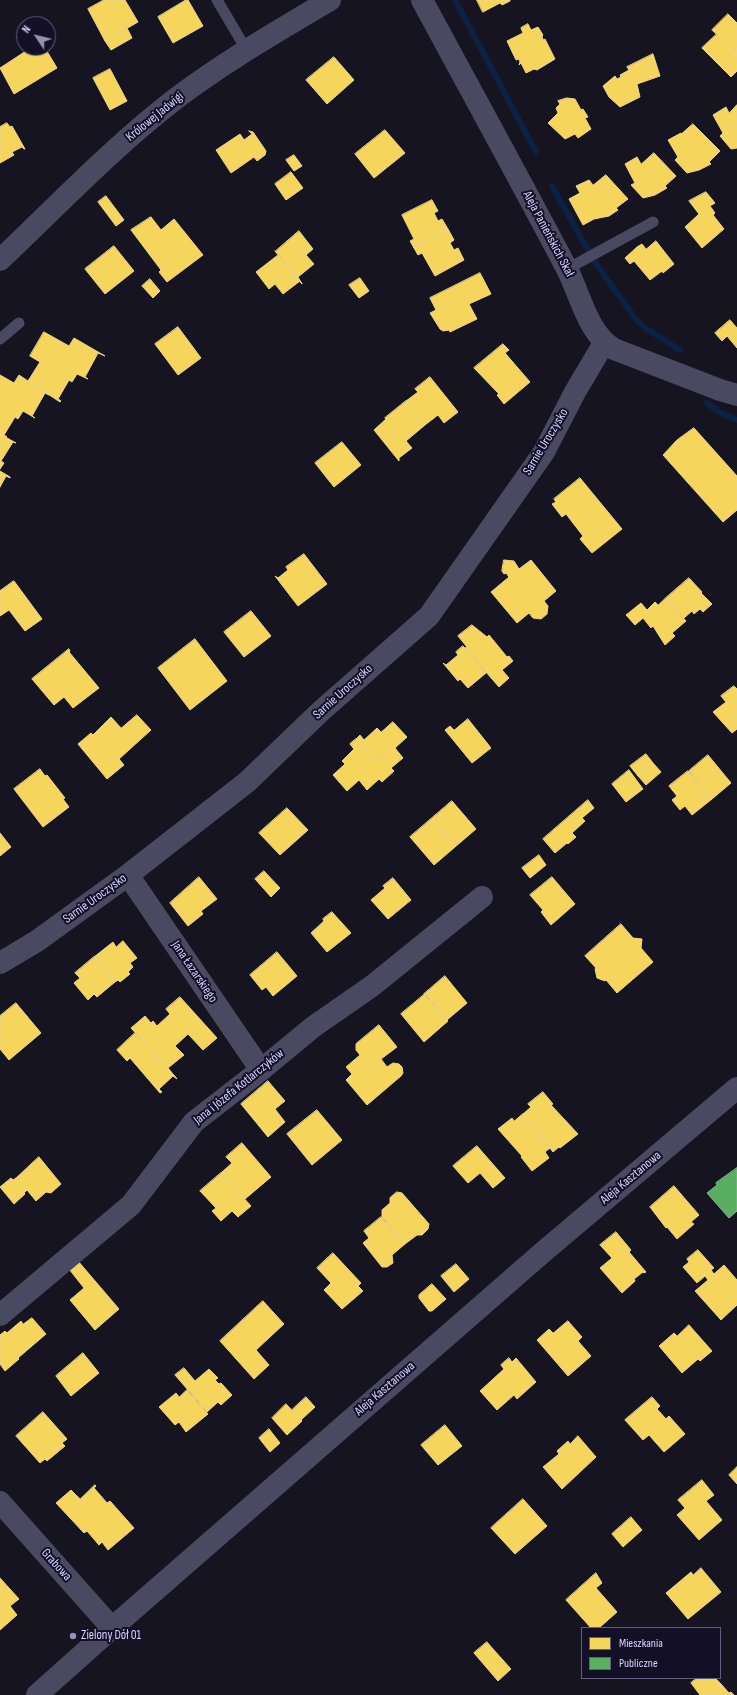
<!DOCTYPE html>
<html>
<head>
<meta charset="utf-8">
<style>
	body { margin:0 }
	#map { position:relative; width:737px; height:1695px; overflow:hidden; background:#161421; font-family:"Sofia Sans Condensed",sans-serif }
	canvas { display:block }
	.legend { position:absolute; left:581px; top:1627px; width:140px; height:52px; box-sizing:border-box; background:#130f26; border:1px solid #625e7d; margin:0; padding:5px 7px; list-style:none; font-size:12px; color:#d9d4ff }
	.legend li { display:flex; align-items:center; gap:8px; height:20px }
	.legend b { width:20px; border:1px solid #625e7d }
	.north { position:absolute; left:16px; top:16px; width:40px; height:40px; box-sizing:border-box; background:#130f26; border:1px solid #625e7d; border-radius:50%; rotate:305deg; font-size:11px; font-weight:700; line-height:16px; text-align:center; color:#d9d4ff }
	.north::after { content:''; display:block; margin:auto; width:14px; height:18px; background:#9591b1; clip-path:polygon(50% 0,100% 100%,50% 72%,0 100%) }
</style>
</head>
<body>
<div id="map">
<canvas width="737" height="1695"></canvas>
<ul class="legend">
<li><b style="height:11px;background:#f6d55c"></b>Mieszkania</li>
<li><b style="height:11px;background:#5aae61"></b>Publiczne</li>
</ul>
<div class="north">N</div>
</div>
<script>
const c = document.querySelector('canvas').getContext('2d');
c.lineJoin = 'round';
function paint(path, color) { c.fillStyle = color; c.fill(path, 'evenodd'); }
function strokePath(path, color, width, dash) { c.strokeStyle = color; c.lineWidth = width; c.lineCap = dash ? 'butt' : 'round'; c.setLineDash(dash || []); c.stroke(path); }
function label(font, color, halo, rows, align = 'center') {
  c.font = font + ' "Sofia Sans Condensed",sans-serif'; c.lineWidth = 4; c.setLineDash([]); c.textBaseline = 'middle'; c.strokeStyle = halo; c.fillStyle = color; for (const [text, x, y, turn = 0] of rows) {
    c.save(); c.translate(x, y); c.rotate((+turn || 0) * Math.PI / 180); c.textAlign = isNaN(turn) ? turn : align; if (halo) c.strokeText(text, 0, 0); c.fillText(text, 0, 0); c.restore();
  }
}
const homes = new Path2D(`
	M 104,0 L 125,0 L 138,22 L 105,41 L 88,9 Z
	M 186,0 L 188,0 L 203,26 L 173,43 L 158,17 Z
	M 477,0 L 510,0 L 510,1 L 502,5 L 500,3 L 483,12 Z
	M 728,14 L 737,23 L 737,53 L 712,30 Z
	M 528,24 L 531,30 L 538,27 L 543,35 L 542,36 L 543,40 L 545,39 L 555,59 L 537,70 L 534,69 L 526,73 L 521,63 L 519,65 L 520,62 L 519,59 L 516,60 L 507,41 L 523,33 L 521,28 Z
	M 127,28 L 132,38 L 111,50 L 105,41 Z
	M 24,33 L 24,48 L 17,37 Z
	M 717,34 L 737,54 L 737,71 L 731,77 L 702,48 Z
	M 24,48 L 45,48 L 57,68 L 14,94 L 0,68 L 26,51 Z
	M 653,54 L 660,76 L 637,84 L 640,97 L 620,107 L 609,97 L 603,86 L 615,76 L 617,79 L 621,77 L 620,75 L 629,70 L 627,67 Z
	M 334,57 L 354,80 L 327,104 L 306,80 Z
	M 110,69 L 127,101 L 110,110 L 93,78 Z
	M 567,98 L 575,99 L 581,110 L 583,109 L 588,117 L 585,118 L 591,129 L 578,138 L 575,134 L 565,139 L 548,123 L 558,113 L 556,108 L 560,104 L 558,101 Z
	M 737,105 L 737,148 L 731,149 L 720,136 L 723,133 L 713,115 L 726,107 L 729,113 Z
	M 7,123 L 10,127 L 12,126 L 25,149 L 24,149 L 22,147 L 12,152 L 14,155 L 0,163 L 0,127 Z
	M 693,124 L 720,151 L 709,162 L 711,164 L 699,170 L 687,173 L 675,160 L 678,157 L 668,140 L 681,133 L 681,134 Z
	M 385,130 L 405,153 L 374,178 L 355,154 Z
	M 249,131 L 253,132 L 266,151 L 265,155 L 257,161 L 254,157 L 231,173 L 216,150 L 240,134 L 244,140 L 252,134 Z
	M 654,153 L 676,176 L 665,186 L 667,188 L 655,195 L 643,198 L 631,185 L 635,183 L 625,164 L 637,157 L 641,164 Z
	M 294,155 L 302,166 L 294,171 L 286,160 Z
	M 291,172 L 303,188 L 286,200 L 275,184 Z
	M 606,175 L 628,199 L 616,208 L 618,210 L 609,216 L 594,219 L 583,225 L 569,199 L 580,193 L 576,186 L 589,180 L 593,185 Z
	M 706,192 L 715,203 L 710,206 L 715,213 L 713,215 L 724,229 L 702,248 L 685,227 L 699,214 L 689,201 Z
	M 106,196 L 124,220 L 116,226 L 98,202 Z
	M 432,200 L 438,211 L 434,213 L 438,221 L 442,219 L 448,229 L 414,248 L 410,241 L 414,239 L 402,215 Z
	M 151,217 L 161,230 L 174,219 L 203,255 L 167,282 L 159,272 L 161,270 L 131,230 Z
	M 448,229 L 454,240 L 450,243 L 454,250 L 458,248 L 464,260 L 435,276 L 422,253 L 418,255 L 414,248 Z
	M 299,231 L 313,249 L 306,255 L 314,264 L 298,277 L 302,284 L 276,251 Z
	M 656,241 L 674,264 L 663,273 L 662,271 L 650,280 L 634,261 L 630,264 L 625,258 L 637,247 L 642,244 L 646,249 Z
	M 114,246 L 134,271 L 105,294 L 85,269 Z
	M 275,251 L 302,284 L 300,281 L 283,294 L 275,284 L 269,289 L 256,272 L 278,255 Z
	M 480,273 L 491,294 L 469,304 L 477,319 L 450,332 L 449,330 L 443,331 L 440,329 L 430,313 L 436,310 L 430,298 Z
	M 360,278 L 369,291 L 359,298 L 349,285 Z
	M 150,279 L 160,291 L 153,298 L 142,286 Z
	M 730,320 L 737,328 L 737,348 L 727,336 L 722,341 L 715,333 Z
	M 178,327 L 201,358 L 178,375 L 155,344 Z
	M 44,332 L 69,346 L 74,338 L 105,356 L 98,353 L 85,377 L 88,379 L 77,374 L 72,382 L 69,380 L 58,399 L 61,401 L 60,402 L 28,381 L 40,362 L 30,356 Z
	M 503,344 L 509,350 L 505,353 L 530,382 L 504,404 L 497,395 L 499,394 L 474,368 Z
	M 0,375 L 14,383 L 19,375 L 49,395 L 45,393 L 32,416 L 35,418 L 23,411 L 18,419 L 15,417 L 4,435 L 7,437 L 0,434 Z
	M 430,377 L 458,412 L 444,423 L 438,415 L 425,425 L 406,401 L 418,392 L 415,389 Z
	M 406,401 L 425,425 L 406,441 L 412,448 L 399,458 L 399,461 L 374,430 L 386,419 L 385,418 Z
	M 694,428 L 737,476 L 737,510 L 723,522 L 663,455 L 677,440 Z
	M 0,434 L 16,443 L 13,442 L 1,461 L 4,463 L 0,469 Z
	M 342,442 L 361,465 L 334,487 L 315,463 Z
	M 0,471 L 10,477 L 10,478 L 6,476 L 0,487 Z
	M 580,478 L 622,529 L 592,553 L 580,539 L 583,536 L 566,514 L 562,517 L 552,504 L 556,502 L 554,499 Z
	M 304,554 L 327,584 L 298,606 L 275,576 L 278,578 L 288,570 L 286,567 Z
	M 504,560 L 514,561 L 519,569 L 531,560 L 556,591 L 544,601 L 548,606 L 547,614 L 541,619 L 533,618 L 529,613 L 517,623 L 491,592 L 509,577 L 506,573 L 504,574 L 502,571 Z
	M 689,578 L 702,592 L 701,593 L 712,604 L 703,612 L 700,609 L 694,614 L 692,611 L 684,618 L 666,598 Z
	M 14,581 L 42,619 L 25,631 L 9,610 L 0,616 L 0,591 Z
	M 666,598 L 686,621 L 672,633 L 675,636 L 665,645 L 653,626 L 651,628 L 643,618 L 635,625 L 626,615 L 641,603 L 647,610 L 655,602 L 658,605 Z
	M 251,611 L 271,636 L 244,657 L 224,632 Z
	M 472,625 L 487,637 L 489,635 L 507,657 L 509,656 L 513,661 L 502,670 L 509,678 L 499,687 L 465,648 L 467,647 L 458,636 Z
	M 195,639 L 227,681 L 190,710 L 158,668 Z
	M 463,646 L 486,673 L 468,688 L 460,679 L 458,681 L 443,663 L 446,665 L 458,655 L 456,652 Z
	M 69,649 L 70,651 L 69,652 L 99,688 L 73,708 L 64,697 L 54,705 L 32,679 Z
	M 734,686 L 737,689 L 737,729 L 732,733 L 713,712 L 726,702 L 721,696 Z
	M 137,715 L 151,730 L 119,759 L 124,765 L 107,779 L 78,744 L 91,733 L 93,735 L 111,717 L 121,728 Z
	M 468,719 L 491,748 L 472,763 L 445,730 L 450,726 L 454,730 Z
	M 393,722 L 407,737 L 395,748 L 403,758 L 391,768 L 379,755 L 374,760 L 356,739 L 360,735 L 364,740 L 377,728 L 381,732 Z
	M 356,739 L 374,760 L 379,756 L 394,771 L 382,782 L 379,779 L 367,790 L 359,780 L 347,791 L 333,775 L 345,764 L 342,761 L 354,749 L 350,744 Z
	M 646,754 L 653,763 L 638,776 L 630,766 Z
	M 708,755 L 731,783 L 712,799 L 689,771 Z
	M 653,763 L 661,772 L 646,785 L 638,776 Z
	M 40,769 L 45,776 L 47,775 L 65,798 L 63,799 L 69,807 L 43,827 L 14,789 Z
	M 629,770 L 643,789 L 626,802 L 612,784 Z
	M 688,771 L 712,799 L 692,815 L 685,806 L 680,810 L 672,800 L 677,796 L 669,786 Z
	M 588,800 L 594,808 L 582,818 L 585,821 L 572,833 L 576,837 L 568,844 L 567,843 L 555,853 L 543,839 Z
	M 452,801 L 476,829 L 455,847 L 431,819 Z
	M 287,808 L 308,830 L 280,855 L 259,833 Z
	M 431,819 L 455,847 L 434,865 L 410,837 Z
	M 0,833 L 11,847 L 0,856 Z
	M 539,855 L 546,865 L 530,878 L 522,868 Z
	M 264,871 L 280,888 L 271,897 L 255,879 Z
	M 199,877 L 217,899 L 201,911 L 203,914 L 188,926 L 170,903 Z
	M 552,877 L 575,904 L 551,925 L 541,912 L 543,910 L 530,895 Z
	M 393,878 L 411,900 L 388,919 L 371,900 L 385,888 L 383,886 Z
	M 332,912 L 351,933 L 327,952 L 311,933 L 324,921 L 323,919 Z
	M 621,924 L 633,938 L 642,939 L 641,948 L 653,962 L 617,993 L 606,980 L 605,981 L 597,978 L 595,969 L 596,968 L 585,956 Z
	M 123,941 L 137,958 L 130,963 L 133,967 L 128,972 L 130,974 L 120,982 L 118,980 L 115,982 L 94,957 L 113,942 L 116,947 Z
	M 277,952 L 297,976 L 273,996 L 266,987 L 262,990 L 250,975 Z
	M 94,957 L 115,982 L 97,997 L 94,994 L 88,1000 L 74,983 L 80,978 L 75,973 Z
	M 445,976 L 467,1003 L 447,1020 L 424,994 Z
	M 425,994 L 448,1021 L 424,1042 L 401,1014 Z
	M 180,997 L 217,1038 L 203,1050 L 188,1034 L 175,1046 L 184,1055 L 168,1068 L 177,1079 L 131,1028 L 145,1016 L 151,1023 L 153,1021 L 157,1026 L 170,1014 L 166,1009 Z
	M 16,1003 L 41,1033 L 9,1060 L 0,1049 L 0,1016 Z
	M 379,1025 L 397,1047 L 381,1059 L 387,1067 L 393,1063 L 399,1064 L 402,1067 L 403,1073 L 401,1076 L 367,1105 L 346,1080 L 352,1074 L 346,1067 L 360,1055 L 356,1050 L 356,1044 Z
	M 135,1033 L 177,1079 L 173,1076 L 159,1089 L 162,1092 L 160,1093 L 130,1058 L 127,1061 L 117,1050 Z
	M 268,1081 L 285,1101 L 275,1109 L 285,1122 L 268,1137 L 241,1104 Z
	M 543,1092 L 553,1104 L 551,1105 L 578,1134 L 560,1148 L 559,1147 L 553,1152 L 523,1114 L 531,1107 L 528,1104 Z
	M 317,1110 L 342,1140 L 312,1165 L 287,1134 Z
	M 523,1114 L 550,1148 L 545,1152 L 549,1158 L 532,1171 L 521,1157 L 522,1156 L 498,1129 L 512,1118 L 514,1121 Z
	M 242,1143 L 271,1177 L 245,1199 L 221,1173 L 232,1163 L 226,1157 Z
	M 477,1146 L 505,1178 L 493,1188 L 480,1173 L 468,1183 L 453,1166 Z
	M 39,1157 L 61,1184 L 51,1193 L 46,1192 L 36,1201 L 27,1190 L 24,1193 L 25,1194 L 14,1204 L 0,1187 L 11,1178 L 13,1180 L 16,1178 Z
	M 221,1173 L 251,1206 L 238,1217 L 232,1211 L 221,1221 L 212,1211 L 216,1208 L 200,1191 Z
	M 674,1186 L 699,1215 L 691,1222 L 694,1224 L 677,1239 L 667,1227 L 666,1228 L 650,1207 Z
	M 397,1192 L 402,1193 L 429,1224 L 428,1229 L 422,1235 L 417,1235 L 405,1244 L 382,1217 L 382,1210 L 390,1203 L 390,1198 Z
	M 381,1217 L 405,1244 L 392,1255 L 393,1263 L 387,1267 L 382,1267 L 363,1243 L 369,1238 L 364,1231 Z
	M 616,1232 L 631,1250 L 629,1252 L 646,1272 L 644,1273 L 643,1272 L 634,1279 L 635,1281 L 622,1293 L 600,1268 L 612,1258 L 600,1245 Z
	M 698,1250 L 714,1268 L 711,1270 L 714,1274 L 724,1265 L 737,1280 L 737,1305 L 721,1320 L 695,1291 L 708,1280 L 705,1276 L 697,1283 L 683,1267 L 689,1262 L 687,1259 Z
	M 333,1253 L 361,1283 L 358,1286 L 363,1291 L 342,1309 L 324,1290 L 331,1283 L 317,1268 Z
	M 78,1261 L 119,1309 L 95,1330 L 70,1300 L 84,1288 L 69,1269 L 70,1268 L 71,1270 L 78,1263 Z
	M 456,1264 L 469,1279 L 454,1292 L 441,1276 Z
	M 432,1284 L 446,1299 L 432,1311 L 429,1311 L 419,1298 L 419,1295 Z
	M 263,1301 L 284,1324 L 256,1350 L 269,1365 L 254,1379 L 220,1341 Z
	M 32,1318 L 46,1334 L 18,1358 L 19,1359 L 5,1371 L 0,1364 L 0,1335 L 5,1331 L 7,1333 L 21,1321 L 23,1324 Z
	M 568,1321 L 582,1337 L 578,1341 L 591,1356 L 568,1376 L 537,1340 L 549,1329 L 553,1333 Z
	M 689,1325 L 712,1351 L 700,1361 L 698,1359 L 682,1373 L 659,1346 L 674,1333 L 677,1336 Z
	M 83,1353 L 99,1373 L 71,1396 L 56,1376 Z
	M 509,1358 L 512,1362 L 516,1358 L 536,1382 L 517,1399 L 514,1395 L 497,1410 L 480,1391 L 504,1369 L 501,1365 Z
	M 184,1368 L 195,1381 L 209,1369 L 218,1378 L 215,1380 L 219,1384 L 221,1383 L 232,1395 L 221,1405 L 218,1402 L 207,1412 L 175,1375 Z
	M 187,1390 L 208,1414 L 186,1432 L 179,1422 L 175,1425 L 159,1407 L 176,1393 L 179,1397 Z
	M 306,1397 L 315,1407 L 301,1420 L 292,1410 Z
	M 652,1397 L 660,1406 L 657,1409 L 666,1419 L 669,1416 L 685,1434 L 664,1452 L 649,1435 L 643,1440 L 625,1420 Z
	M 286,1404 L 302,1421 L 287,1435 L 272,1418 Z
	M 43,1412 L 67,1439 L 62,1443 L 65,1446 L 47,1461 L 45,1459 L 40,1463 L 16,1436 Z
	M 445,1425 L 462,1446 L 438,1465 L 421,1445 Z
	M 269,1429 L 280,1443 L 270,1452 L 259,1438 Z
	M 578,1436 L 596,1457 L 562,1489 L 543,1467 L 559,1454 L 557,1451 L 568,1441 L 570,1444 Z
	M 737,1467 L 737,1484 L 729,1475 Z
	M 702,1480 L 714,1495 L 706,1501 L 722,1520 L 699,1540 L 677,1515 L 685,1508 L 678,1500 Z
	M 95,1485 L 96,1486 L 94,1488 L 107,1503 L 110,1501 L 134,1528 L 108,1550 L 102,1542 L 99,1545 L 87,1531 L 84,1533 L 56,1503 L 71,1490 L 80,1499 Z
	M 523,1499 L 547,1526 L 515,1554 L 491,1528 Z
	M 631,1517 L 642,1530 L 623,1547 L 612,1534 Z
	M 701,1568 L 721,1592 L 688,1619 L 666,1593 L 691,1572 L 693,1575 Z
	M 596,1573 L 602,1583 L 596,1588 L 617,1612 L 599,1628 L 591,1628 L 566,1600 Z
	M 0,1578 L 19,1599 L 10,1606 L 17,1615 L 0,1630 Z
	M 487,1642 L 493,1649 L 480,1660 L 474,1653 Z
	M 493,1649 L 511,1669 L 498,1681 L 480,1660 Z
	M 697,1678 L 715,1678 L 721,1684 L 709,1695 L 700,1695 L 691,1683 Z
	M 721,1684 L 729,1693 L 731,1692 L 734,1695 L 709,1695 Z`);
paint(homes, '#f6d55c');
strokePath(homes, '#edd58d', 1);
const public = new Path2D(`
	M 737,1168 L 737,1211 L 729,1218 L 707,1193 L 717,1185 L 716,1183 Z`);
paint(public, '#5aae61');
strokePath(public, '#80b990', 1);
strokePath(new Path2D(`
	M 455,0 L 536,152
	M 552,186 L 588,250
	M 594,261 L 635,318 L 645,328 L 680,350
	M 707,403 L 719,412 L 737,420`), '#0d2144', 6);
strokePath(new Path2D(`
	M 217,0 L 246,49
	M 567,269 L 653,222
	M 0,339 L 19,323`), '#4a4962', 11);
strokePath(new Path2D(`
	M 422,0 C 470,89 519,178 566,267 C 580,293 587,333 614,349 L 720,390 L 737,395
	M 128,875 L 261,1070
	M 0,963 L 37,941 L 128,875 L 247,782 L 321,711 L 429,616 L 544,452 L 575,392 L 604,343
	M 0,1315 L 131,1205 L 194,1122 L 261,1070 L 313,1027 L 372,986 L 482,897
	M 0,1502 L 112,1628
	M 37,1695 L 112,1628 L 542,1253 L 737,1088`), '#4a4962', 22);
strokePath(new Path2D(`
	M 0,260 C 57,206 112,148 174,100 C 224,62 276,32 330,0`), '#4a4962', 22);
for (const [x, y, r, color] of [
	[73,1636,4,"#9591b1"]
]) { const dot = new Path2D(); dot.arc(x, y, r, 0, 2 * Math.PI); c.fillStyle = color; c.fill(dot); strokePath(dot, '#130f26', 1.5); }
label('13px', '#d9d4ff', '#130f26', [
	["Królowej Jadwigi",155,117,-39],
	["Aleja Panieńskich Skał",548,234,62],
	["Sarnie Uroczysko",546,442,-59],
	["Sarnie Uroczysko",343,692,-42],
	["Sarnie Uroczysko",95,899,-36],
	["Jana Łazarskiego",194,972,56],
	["Jana i Józefa Kotlarczyków",239,1087,-39],
	["Aleja Kasztanowa",631,1178,-40],
	["Aleja Kasztanowa",385,1389,-41],
	["Grabowa",56,1565,48]
]);
label('13px', '#d9d4ff', '#130f26', [
	["Zielony Dół 01",81,1636]
], 'left');
</script>
</body>
</html>
